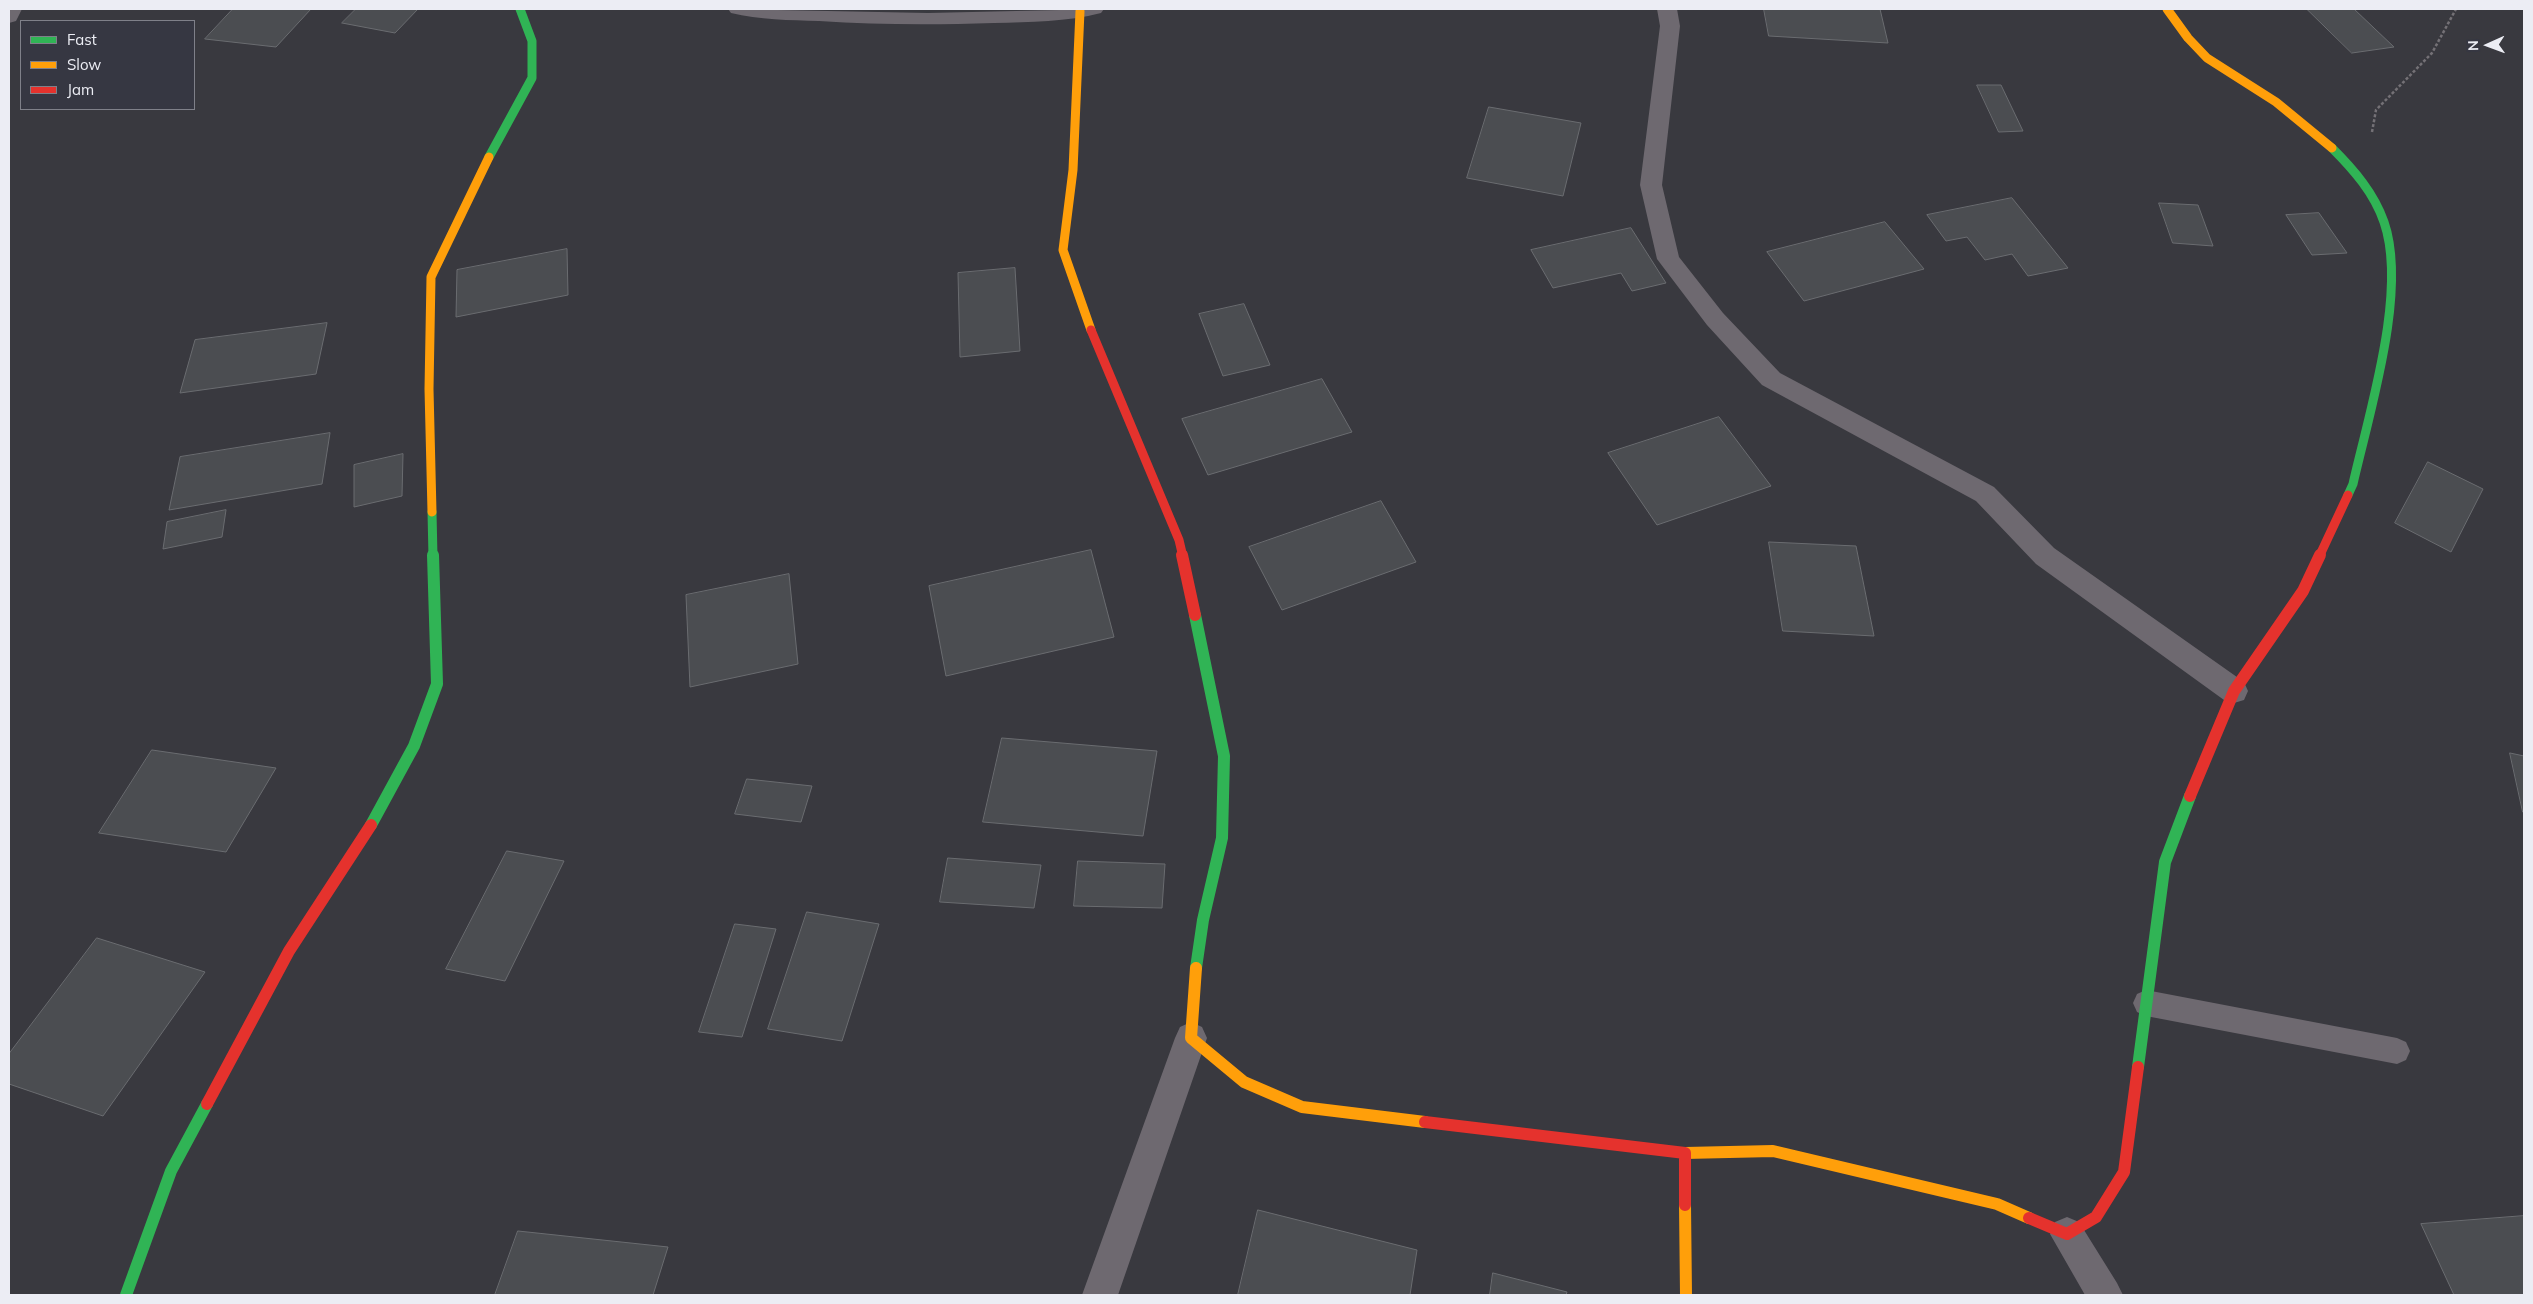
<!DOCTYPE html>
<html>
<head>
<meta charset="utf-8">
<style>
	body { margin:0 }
	#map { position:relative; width:2533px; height:1304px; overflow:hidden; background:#39393f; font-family:Mulish,sans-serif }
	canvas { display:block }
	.frame { position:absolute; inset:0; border:10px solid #ecedf4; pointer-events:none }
	.legend { position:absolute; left:20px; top:20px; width:175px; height:90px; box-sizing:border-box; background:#363742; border:1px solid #7f8089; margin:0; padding:6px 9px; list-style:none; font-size:15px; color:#ecedf4 }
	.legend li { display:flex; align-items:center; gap:10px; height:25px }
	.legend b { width:25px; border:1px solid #7f8089 }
	.north { position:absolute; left:2463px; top:20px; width:50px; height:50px; -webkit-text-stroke:4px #363742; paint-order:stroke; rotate:268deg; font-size:14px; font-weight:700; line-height:20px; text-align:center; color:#ecedf4 }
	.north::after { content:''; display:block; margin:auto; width:18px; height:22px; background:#ecedf4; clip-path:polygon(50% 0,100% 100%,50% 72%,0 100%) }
</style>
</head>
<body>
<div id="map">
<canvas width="2533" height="1304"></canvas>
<div class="frame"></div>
<ul class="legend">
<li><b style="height:6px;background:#30b455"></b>Fast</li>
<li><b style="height:6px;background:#ff9f0a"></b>Slow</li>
<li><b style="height:6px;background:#e5322d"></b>Jam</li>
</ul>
<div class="north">N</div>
</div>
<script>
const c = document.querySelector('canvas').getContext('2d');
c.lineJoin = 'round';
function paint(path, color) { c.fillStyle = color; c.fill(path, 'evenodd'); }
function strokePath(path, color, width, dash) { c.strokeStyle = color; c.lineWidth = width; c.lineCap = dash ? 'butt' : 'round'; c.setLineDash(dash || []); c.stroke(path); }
const building = new Path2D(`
	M 233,9 L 311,9 L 276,47 L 205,39 Z
	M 356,9 L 418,9 L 395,33 L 342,23 Z
	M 1764,9 L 1880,9 L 1888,43 L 1769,36 Z
	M 2307,9 L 2354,9 L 2394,47 L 2352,53 Z
	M 1977,85 L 2001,85 L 2023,131 L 1999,132 Z
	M 1489,107 L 1581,123 L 1563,196 L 1467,178 Z
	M 2012,198 L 2068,268 L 2028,276 L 2012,254 L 1985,260 L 1967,237 L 1946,241 L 1927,215 Z
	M 2159,203 L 2198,205 L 2213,246 L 2173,243 Z
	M 2319,213 L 2347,253 L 2312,255 L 2286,215 Z
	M 1885,222 L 1924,269 L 1804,301 L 1767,252 Z
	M 1631,228 L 1666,283 L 1632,291 L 1621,273 L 1553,288 L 1531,250 Z
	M 567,249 L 568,295 L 456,317 L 457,270 Z
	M 1015,268 L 1020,351 L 960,357 L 958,273 Z
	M 1244,304 L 1270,365 L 1223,376 L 1199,314 Z
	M 327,323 L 316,374 L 180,393 L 195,340 Z
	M 1322,379 L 1352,432 L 1208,475 L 1182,419 Z
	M 1719,417 L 1771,486 L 1657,525 L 1608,453 Z
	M 330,433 L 322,484 L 169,510 L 180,457 Z
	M 403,454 L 402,496 L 354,507 L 354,465 Z
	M 2428,462 L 2483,489 L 2451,552 L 2395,523 Z
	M 1381,501 L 1416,562 L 1282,610 L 1249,547 Z
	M 226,510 L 222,537 L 163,549 L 167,522 Z
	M 1769,542 L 1856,546 L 1874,636 L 1783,631 Z
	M 1091,550 L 1114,637 L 946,676 L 929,586 Z
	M 789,574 L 798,664 L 690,687 L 686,595 Z
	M 1002,738 L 1157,751 L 1143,836 L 983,822 Z
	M 152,750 L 276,768 L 226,852 L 99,833 Z
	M 2510,753 L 2524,756 L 2524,812 L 2523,812 Z
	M 747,779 L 812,786 L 801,822 L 735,814 Z
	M 507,851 L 564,861 L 505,981 L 446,969 Z
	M 948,858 L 1041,865 L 1034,908 L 940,902 Z
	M 1078,861 L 1165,864 L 1162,908 L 1074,906 Z
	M 807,912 L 879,924 L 842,1041 L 768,1029 Z
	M 735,924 L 776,929 L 742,1037 L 699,1032 Z
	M 97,938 L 205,972 L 103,1116 L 9,1084 L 9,1054 Z
	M 1258,1210 L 1417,1250 L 1410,1295 L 1238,1295 Z
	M 2524,1216 L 2524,1295 L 2454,1295 L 2421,1224 Z
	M 518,1231 L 668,1247 L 653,1295 L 495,1295 Z
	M 1493,1273 L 1567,1292 L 1566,1295 L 1490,1295 Z`);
paint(building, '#4b4d51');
strokePath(building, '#6a6c70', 1);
strokePath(new Path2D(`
	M 2372,132 L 2376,110 L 2432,53 L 2456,9`), '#747176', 2.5, [3, 2]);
paint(new Path2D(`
	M 2146,990 L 2397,1038 L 2406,1042 L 2410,1051 L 2406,1060 L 2397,1064 L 2146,1016 L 2137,1012 L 2133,1003 L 2137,994 Z`), '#6e6970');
paint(new Path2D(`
	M 9,9 L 22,9 L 16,21 L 9,23 Z
	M 728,9 L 928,13 L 1104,9 L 1101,13 C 1067,22 1030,22 994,23 C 936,25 877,25 819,21 C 790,20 759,20 731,13 Z
	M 1657,9 L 1677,9 L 1680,26 L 1662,185 L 1679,257 L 1723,313 L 1780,373 L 1994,487 L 2054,548 L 2244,682 L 2248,691 L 2244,700 L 2234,703 L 2224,700 L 2036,564 L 1976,501 L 1762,385 L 1707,325 L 1657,259 L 1640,185 L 1660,26 Z
	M 1191,1022 L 1202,1027 L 1207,1038 L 1118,1295 L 1082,1295 L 1175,1038 L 1180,1027 Z
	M 2067,1217 L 2079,1222 L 2117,1283 L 2123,1295 L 2085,1295 L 2050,1234 L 2055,1222 Z`), '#6e6970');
strokePath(new Path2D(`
	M 2332,148 C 2354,170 2374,193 2384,222 C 2408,291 2369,413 2353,484 L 2348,495
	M 489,157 L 532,78 L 532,41 L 520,9
	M 432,512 L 433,557`), '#30b455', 9);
strokePath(new Path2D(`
	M 1195,615 L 1224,756 L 1222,838 L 1203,920 L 1196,968
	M 371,825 L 414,746 L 437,684 L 433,555
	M 2138,1067 L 2165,862 L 2190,796
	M 126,1295 L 171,1171 L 207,1104`), '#30b455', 12);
strokePath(new Path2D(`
	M 2167,9 L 2188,38 L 2207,58 L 2276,102 L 2332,148
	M 1080,11 L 1073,170 L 1063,250 L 1091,330
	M 432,512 L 429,389 L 431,277 L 489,157`), '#ff9f0a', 9);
strokePath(new Path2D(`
	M 1196,968 L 1191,1038 L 1244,1082 L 1302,1107 L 1425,1122
	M 1685,1153 L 1773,1151 L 1997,1204 L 2029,1218
	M 1685,1205 L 1686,1295`), '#ff9f0a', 12);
strokePath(new Path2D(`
	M 1091,330 L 1179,540 L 1183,557
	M 2319,557 L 2348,495`), '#e5322d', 9);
strokePath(new Path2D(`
	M 1182,555 L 1195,615
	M 2190,796 L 2234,691 L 2303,591 L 2320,555
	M 207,1104 L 289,951 L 371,825
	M 1425,1122 L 1685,1153 L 1685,1205
	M 2029,1218 L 2067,1234 L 2096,1217 L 2124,1172 L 2138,1067`), '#e5322d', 12);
</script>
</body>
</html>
